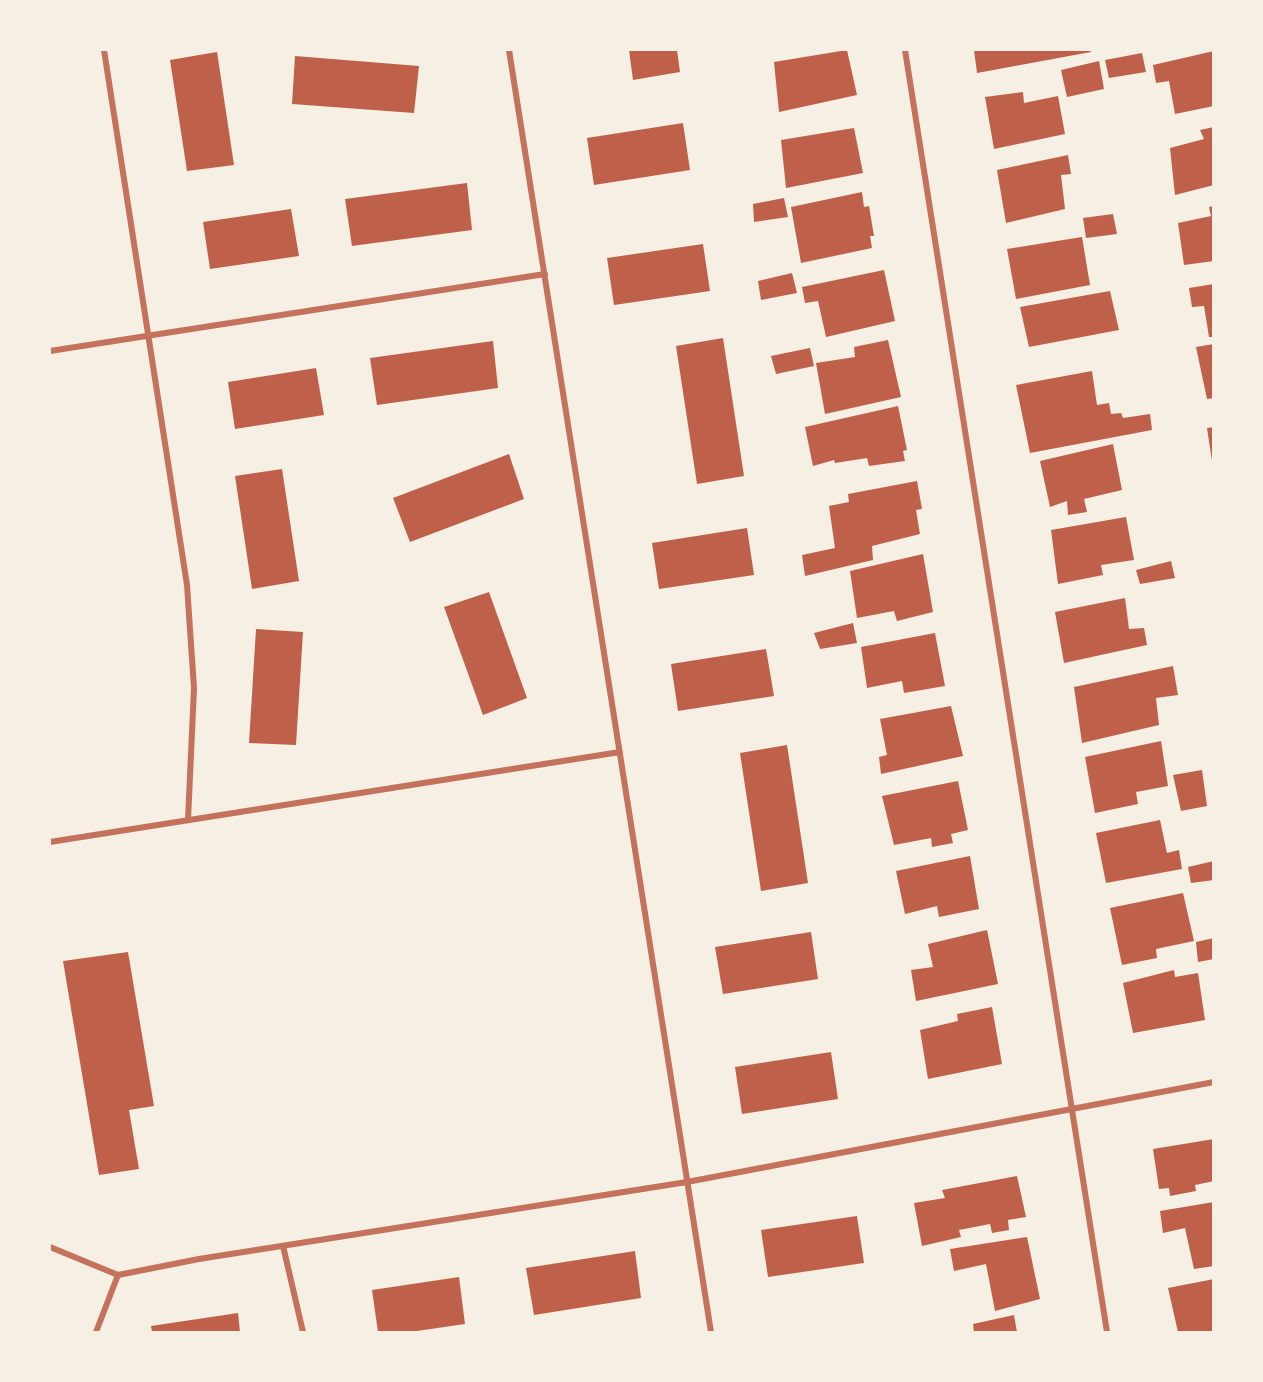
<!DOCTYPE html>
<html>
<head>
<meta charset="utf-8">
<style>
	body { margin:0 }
	#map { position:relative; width:1263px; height:1382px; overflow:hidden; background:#f6efe4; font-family:"IBM Plex Sans",sans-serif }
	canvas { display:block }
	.frame { position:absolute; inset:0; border:51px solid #f6efe4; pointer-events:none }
</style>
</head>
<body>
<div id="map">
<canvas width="1263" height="1382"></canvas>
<div class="frame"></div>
</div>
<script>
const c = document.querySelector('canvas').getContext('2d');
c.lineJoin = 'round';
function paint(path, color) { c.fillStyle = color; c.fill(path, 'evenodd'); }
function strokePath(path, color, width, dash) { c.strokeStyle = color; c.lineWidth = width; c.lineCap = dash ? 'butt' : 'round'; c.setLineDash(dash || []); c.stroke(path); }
paint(new Path2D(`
	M 629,50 L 677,50 L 680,72 L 633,80 Z
	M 847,50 L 857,95 L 779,112 L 774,62 Z
	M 974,50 L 1090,50 L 1091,52 L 977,73 Z
	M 1214,51 L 1214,106 L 1175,114 L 1169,81 L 1156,83 L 1153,65 Z
	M 217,52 L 234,165 L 187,171 L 170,60 Z
	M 1142,53 L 1146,72 L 1109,78 L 1105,60 Z
	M 295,56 L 419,66 L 414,113 L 292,104 Z
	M 1099,61 L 1104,89 L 1067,97 L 1061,70 Z
	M 1023,92 L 1024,103 L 1058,96 L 1065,134 L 994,149 L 985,97 Z
	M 683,123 L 690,170 L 594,185 L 587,138 Z
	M 1214,127 L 1214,185 L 1175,195 L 1170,148 L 1204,139 L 1200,130 Z
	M 854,128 L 863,173 L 786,188 L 781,140 Z
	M 1068,155 L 1071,174 L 1061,175 L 1065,209 L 1006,223 L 997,170 Z
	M 467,183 L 472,230 L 352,246 L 345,199 Z
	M 862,192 L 864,207 L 869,206 L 874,236 L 870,236 L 872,248 L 801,263 L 791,207 Z
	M 784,198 L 788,217 L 754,222 L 753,204 Z
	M 1214,206 L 1214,261 L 1184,265 L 1178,223 L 1211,216 L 1209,207 Z
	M 291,209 L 299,256 L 210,269 L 203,222 Z
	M 1113,214 L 1117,234 L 1086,238 L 1083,218 Z
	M 1082,237 L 1090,285 L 1016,299 L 1007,249 Z
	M 703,244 L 710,291 L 614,305 L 607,258 Z
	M 884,270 L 895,321 L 826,337 L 818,301 L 805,303 L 802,287 Z
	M 792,273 L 797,293 L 761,300 L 758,281 Z
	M 1214,284 L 1214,337 L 1209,337 L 1204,306 L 1192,307 L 1189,288 Z
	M 1110,291 L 1119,330 L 1029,347 L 1020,307 Z
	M 723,338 L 744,476 L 697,484 L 676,346 Z
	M 888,340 L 901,397 L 825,414 L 816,363 L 855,357 L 854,347 Z
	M 493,341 L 498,388 L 377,405 L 370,358 Z
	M 1214,344 L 1214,398 L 1207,399 L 1196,347 Z
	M 810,348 L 814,366 L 776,374 L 771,356 Z
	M 316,368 L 324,415 L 235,429 L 228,382 Z
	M 1092,371 L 1097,405 L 1109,403 L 1111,414 L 1121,413 L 1123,418 L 1150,414 L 1152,430 L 1030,453 L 1016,385 Z
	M 898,406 L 907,450 L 903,451 L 905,461 L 869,466 L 867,458 L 835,463 L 834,460 L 813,466 L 805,427 Z
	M 1214,427 L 1214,461 L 1212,461 L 1207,428 Z
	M 1113,444 L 1122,490 L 1084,499 L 1087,512 L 1068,515 L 1067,501 L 1050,507 L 1040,461 Z
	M 509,454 L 524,499 L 410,542 L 393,498 Z
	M 282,469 L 299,581 L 252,589 L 235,476 Z
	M 917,481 L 922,509 L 916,510 L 920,534 L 872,546 L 873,560 L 805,576 L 802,555 L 835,548 L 829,506 L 849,502 L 848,494 Z
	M 1126,517 L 1134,560 L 1101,565 L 1103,575 L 1058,584 L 1051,530 Z
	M 747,528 L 754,575 L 659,589 L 652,543 Z
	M 923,554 L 933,612 L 897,621 L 894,611 L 857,618 L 850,571 Z
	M 1171,561 L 1175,578 L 1140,584 L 1136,570 Z
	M 489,592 L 527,698 L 483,715 L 444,607 Z
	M 1125,598 L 1129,629 L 1144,628 L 1147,645 L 1064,663 L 1055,612 Z
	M 853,623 L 857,643 L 820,649 L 814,633 Z
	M 256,629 L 303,632 L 296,745 L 249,743 Z
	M 935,633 L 945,686 L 904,693 L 902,681 L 867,688 L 861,647 Z
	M 766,649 L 774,696 L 678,711 L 671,664 Z
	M 1173,666 L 1178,695 L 1156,698 L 1159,725 L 1082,743 L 1074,687 Z
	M 951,706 L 963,756 L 881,774 L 879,757 L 887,755 L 880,719 Z
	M 1161,741 L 1168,786 L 1136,792 L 1138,804 L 1095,813 L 1085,757 Z
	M 787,745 L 808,883 L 761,891 L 740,753 Z
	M 1202,770 L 1207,806 L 1181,811 L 1173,775 Z
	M 958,781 L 968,830 L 951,834 L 953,843 L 932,847 L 931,838 L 894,845 L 882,796 Z
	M 1160,820 L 1167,853 L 1179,850 L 1182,869 L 1106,883 L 1096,833 Z
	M 970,856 L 979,909 L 939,917 L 937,906 L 905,914 L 896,871 Z
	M 1214,861 L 1214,880 L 1191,883 L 1188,867 Z
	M 1183,893 L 1194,941 L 1156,949 L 1157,958 L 1122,965 L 1110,908 Z
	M 987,930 L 998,984 L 916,1001 L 911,970 L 933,967 L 928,944 Z
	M 811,932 L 818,979 L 723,994 L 715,947 Z
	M 1214,938 L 1214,959 L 1198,962 L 1196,942 Z
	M 128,952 L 154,1106 L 129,1110 L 139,1169 L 99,1175 L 63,961 Z
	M 1174,970 L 1175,977 L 1198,973 L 1205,1020 L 1133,1033 L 1123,983 Z
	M 992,1007 L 1002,1064 L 928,1079 L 920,1030 L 958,1021 L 957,1014 Z
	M 831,1052 L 838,1099 L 742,1114 L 735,1067 Z
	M 1214,1139 L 1214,1181 L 1195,1185 L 1196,1191 L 1170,1196 L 1169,1188 L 1159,1189 L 1153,1149 Z
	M 1017,1176 L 1026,1217 L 1008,1220 L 1009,1230 L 992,1233 L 990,1224 L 959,1230 L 961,1237 L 922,1246 L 914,1203 L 945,1198 L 942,1190 Z
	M 1214,1202 L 1214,1266 L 1194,1269 L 1185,1228 L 1163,1233 L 1160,1211 Z
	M 857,1216 L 864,1263 L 768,1277 L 761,1230 Z
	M 1027,1237 L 1040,1299 L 995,1311 L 986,1264 L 954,1271 L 950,1249 Z
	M 635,1251 L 641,1298 L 534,1315 L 526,1268 Z
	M 459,1277 L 465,1324 L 410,1332 L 378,1332 L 372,1290 Z
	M 1214,1279 L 1214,1332 L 1178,1332 L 1168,1288 Z
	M 238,1313 L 240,1332 L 152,1332 L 151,1326 Z
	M 1014,1315 L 1017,1332 L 974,1332 L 973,1324 Z`), '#bf614a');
strokePath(new Path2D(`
	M 104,50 L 187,585 L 194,688 L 188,820
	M 509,50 L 711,1332
	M 905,50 L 1107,1332
	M 50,351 L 545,274
	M 50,842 L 620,752
	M 283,1246 L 303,1332
	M 50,1247 L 118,1275
	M 118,1275 L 199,1259 L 687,1182 L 1214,1082
	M 96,1332 L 118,1275`), '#c5725c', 6);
</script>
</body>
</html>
